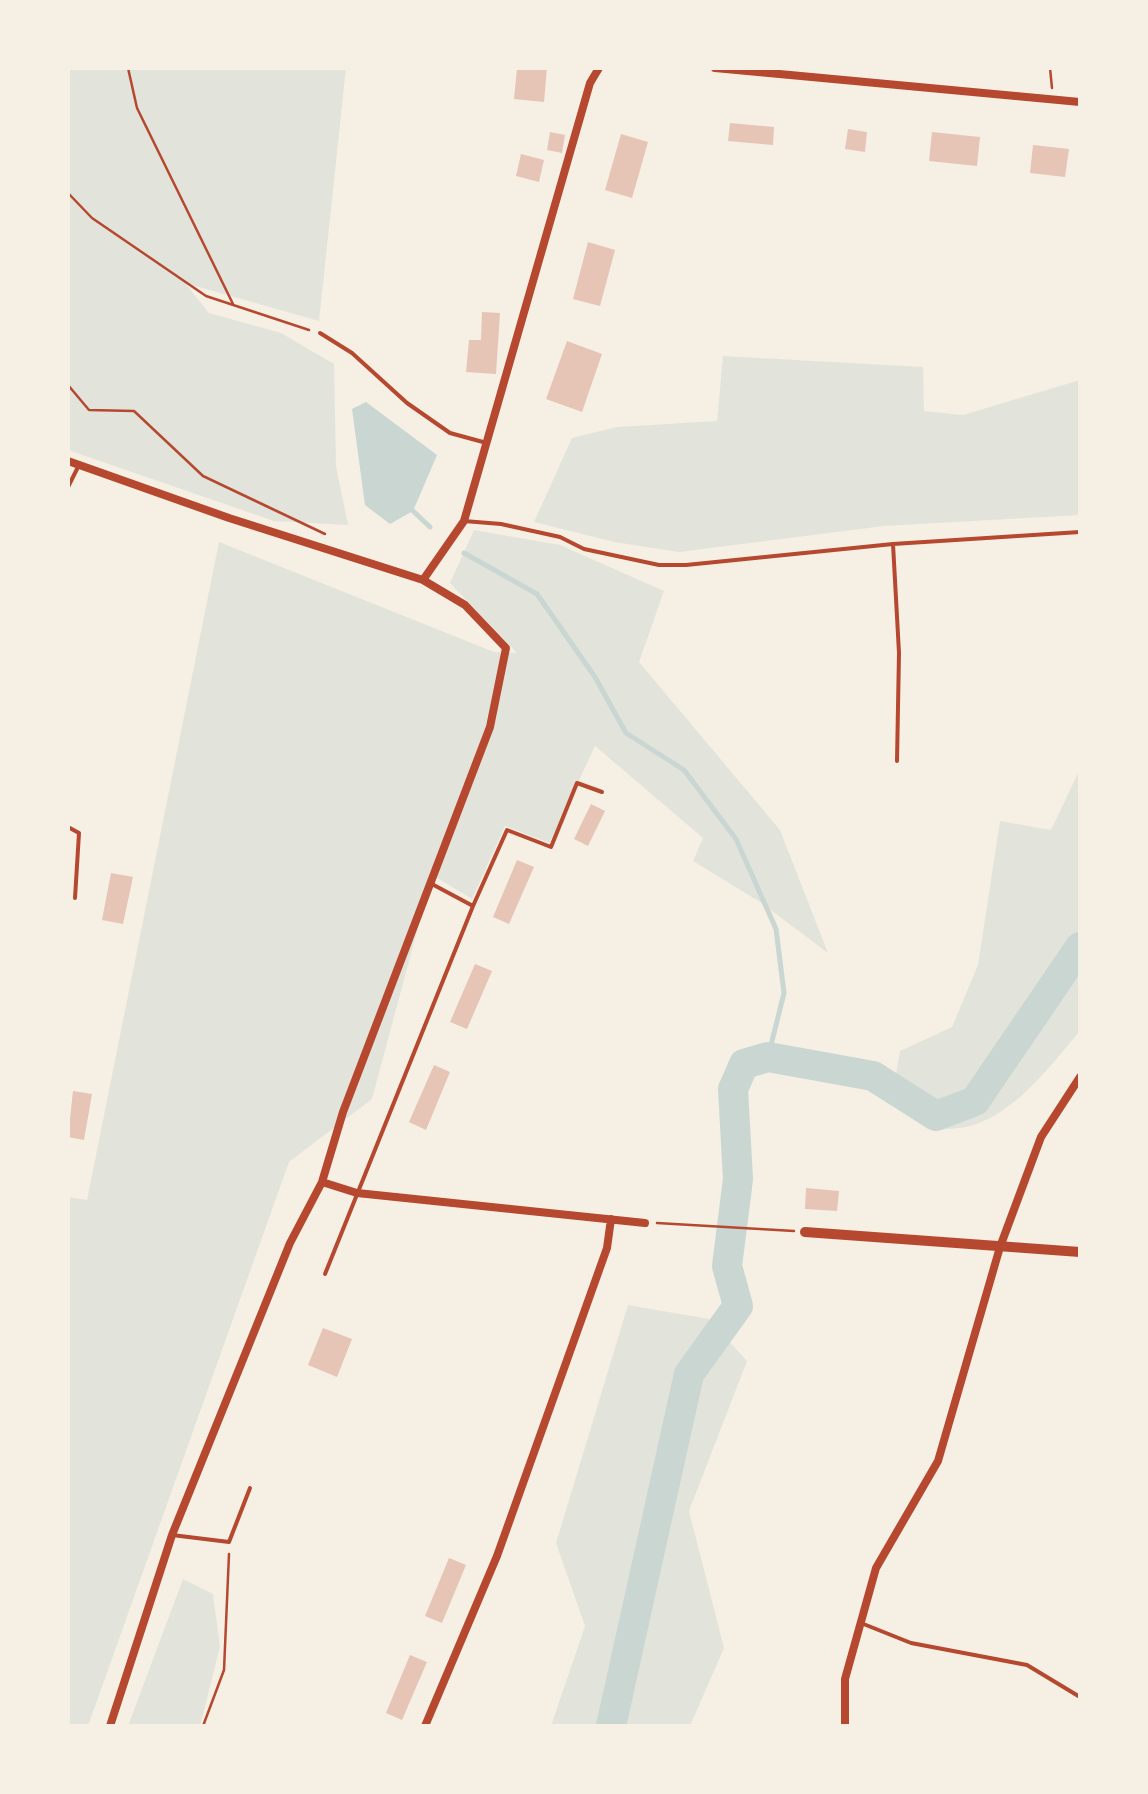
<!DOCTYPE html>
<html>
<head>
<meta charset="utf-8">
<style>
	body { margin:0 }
	#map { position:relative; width:1148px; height:1794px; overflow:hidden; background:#f6efe4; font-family:"Alegreya Sans",sans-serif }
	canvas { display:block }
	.frame { position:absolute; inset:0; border:70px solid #f6efe4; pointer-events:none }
</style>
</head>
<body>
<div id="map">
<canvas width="1148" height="1794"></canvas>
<div class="frame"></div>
</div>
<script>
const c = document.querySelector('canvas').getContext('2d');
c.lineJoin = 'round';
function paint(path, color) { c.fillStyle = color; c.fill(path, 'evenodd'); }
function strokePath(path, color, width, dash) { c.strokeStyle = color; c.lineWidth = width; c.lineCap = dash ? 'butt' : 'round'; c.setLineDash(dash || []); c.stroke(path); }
paint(new Path2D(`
	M 68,68 L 346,68 L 319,321 L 185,283 L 209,313 L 281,333 L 334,364 L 336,466 L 348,525 L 274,521 L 68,450 Z
	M 723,356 L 923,367 L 924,411 L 963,415 L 1080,380 L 1080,515 L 884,526 L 679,552 L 614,542 L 534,522 L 572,438 L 617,427 L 717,421 Z
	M 474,530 L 560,545 L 664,591 L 639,662 L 780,830 L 828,953 L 760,902 L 693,861 L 703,838 L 595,746 L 550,843 L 505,826 L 472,899 L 432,875 L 372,1099 L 289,1162 L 88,1726 L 68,1726 L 68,1197 L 87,1200 L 219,542 L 494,652 L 517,653 L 450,583 Z
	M 1080,769 L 1080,1031 C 1043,1074 991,1148 924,1124 C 913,1120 901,1109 891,1103 L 900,1051 L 952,1027 L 978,965 L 1000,821 L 1051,830 Z
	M 628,1305 L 709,1319 L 747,1361 L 689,1511 L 724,1648 L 690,1726 L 551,1726 L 585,1626 L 556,1543 Z
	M 183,1579 L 213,1594 L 220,1647 L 200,1726 L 128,1726 Z`), '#e2e4dc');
paint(new Path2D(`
	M 366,402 L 437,455 L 413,511 L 390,524 L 365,505 L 352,409 Z`), '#c9d6d2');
strokePath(new Path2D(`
	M 413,511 L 430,527
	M 464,553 L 537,594 L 595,677 L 626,733 L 684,770 L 736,839 L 776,929 L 784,993 L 768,1057`), '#c9d6d2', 5);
strokePath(new Path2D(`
	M 611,1726 L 689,1374 L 738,1306 L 727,1266 L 738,1179 L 733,1089 L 744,1064 L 768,1057 L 873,1076 L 936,1116 L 975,1101 L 1080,947`), '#c9d6d2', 30);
paint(new Path2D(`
	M 517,68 L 547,68 L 544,102 L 514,99 Z
	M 730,123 L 774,127 L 773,145 L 728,141 Z
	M 848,129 L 867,132 L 865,152 L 845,149 Z
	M 550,132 L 565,135 L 562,153 L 547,150 Z
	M 932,132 L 980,137 L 977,166 L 929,161 Z
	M 621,134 L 648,142 L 632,198 L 605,190 Z
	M 1033,145 L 1069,149 L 1065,177 L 1030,173 Z
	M 521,154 L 544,160 L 539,182 L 516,176 Z
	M 588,242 L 615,250 L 600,306 L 573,299 Z
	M 482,312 L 500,313 L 496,374 L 466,372 L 469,340 L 481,340 Z
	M 567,341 L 602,354 L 582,412 L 546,399 Z
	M 591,804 L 605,811 L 588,846 L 574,839 Z
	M 517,860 L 534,867 L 509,924 L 493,917 Z
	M 111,873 L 133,877 L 123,924 L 102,920 Z
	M 475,964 L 492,971 L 467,1029 L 450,1022 Z
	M 434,1065 L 450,1072 L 426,1130 L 409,1122 Z
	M 73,1091 L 92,1094 L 84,1140 L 68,1137 Z
	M 806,1188 L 839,1191 L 837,1211 L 805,1209 Z
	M 323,1328 L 352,1339 L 337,1377 L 308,1365 Z
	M 449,1558 L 466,1565 L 442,1623 L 425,1616 Z
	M 410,1655 L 427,1662 L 402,1720 L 386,1713 Z`), '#e6c5b7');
strokePath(new Path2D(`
	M 128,68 L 137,108 L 233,304
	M 1050,68 L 1052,88
	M 68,193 L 92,218 L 206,296 L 309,330
	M 68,385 L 89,410 L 134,411 L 203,476 L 325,534
	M 657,1223 L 794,1231
	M 203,1726 L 224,1670 L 229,1554`), '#b5482f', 2.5);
strokePath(new Path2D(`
	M 320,333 L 352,353 L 407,403 L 450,433 L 483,442
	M 68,487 L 79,465
	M 464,521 L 501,524 L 560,537 L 584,549 L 659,565 L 686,565 L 893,544 L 1080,532
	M 893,544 L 899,653 L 897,761
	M 68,827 L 79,833 L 75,898
	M 430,883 L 473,906
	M 325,1274 L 473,906 L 507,830 L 551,847 L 577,783 L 602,792
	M 172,1535 L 229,1542 L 250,1488
	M 861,1623 L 911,1643 L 1027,1665 L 1080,1697`), '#b5482f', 4);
strokePath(new Path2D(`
	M 715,68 L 1080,102
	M 68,461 L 229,518 L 423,580 L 465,605 L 506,648 L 490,727 L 343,1112 L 322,1182 L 290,1243 L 172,1535 L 110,1726
	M 423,580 L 464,521 L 590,83 L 599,68
	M 322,1182 L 357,1193 L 645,1223
	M 425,1726 L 497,1556 L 607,1248 L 611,1219
	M 845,1726 L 845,1679 L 876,1568 L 938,1461 L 1000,1247 L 1041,1137 L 1080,1077`), '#b5482f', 8);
strokePath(new Path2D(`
	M 805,1232 L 1080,1252`), '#b5482f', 10);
</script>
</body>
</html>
